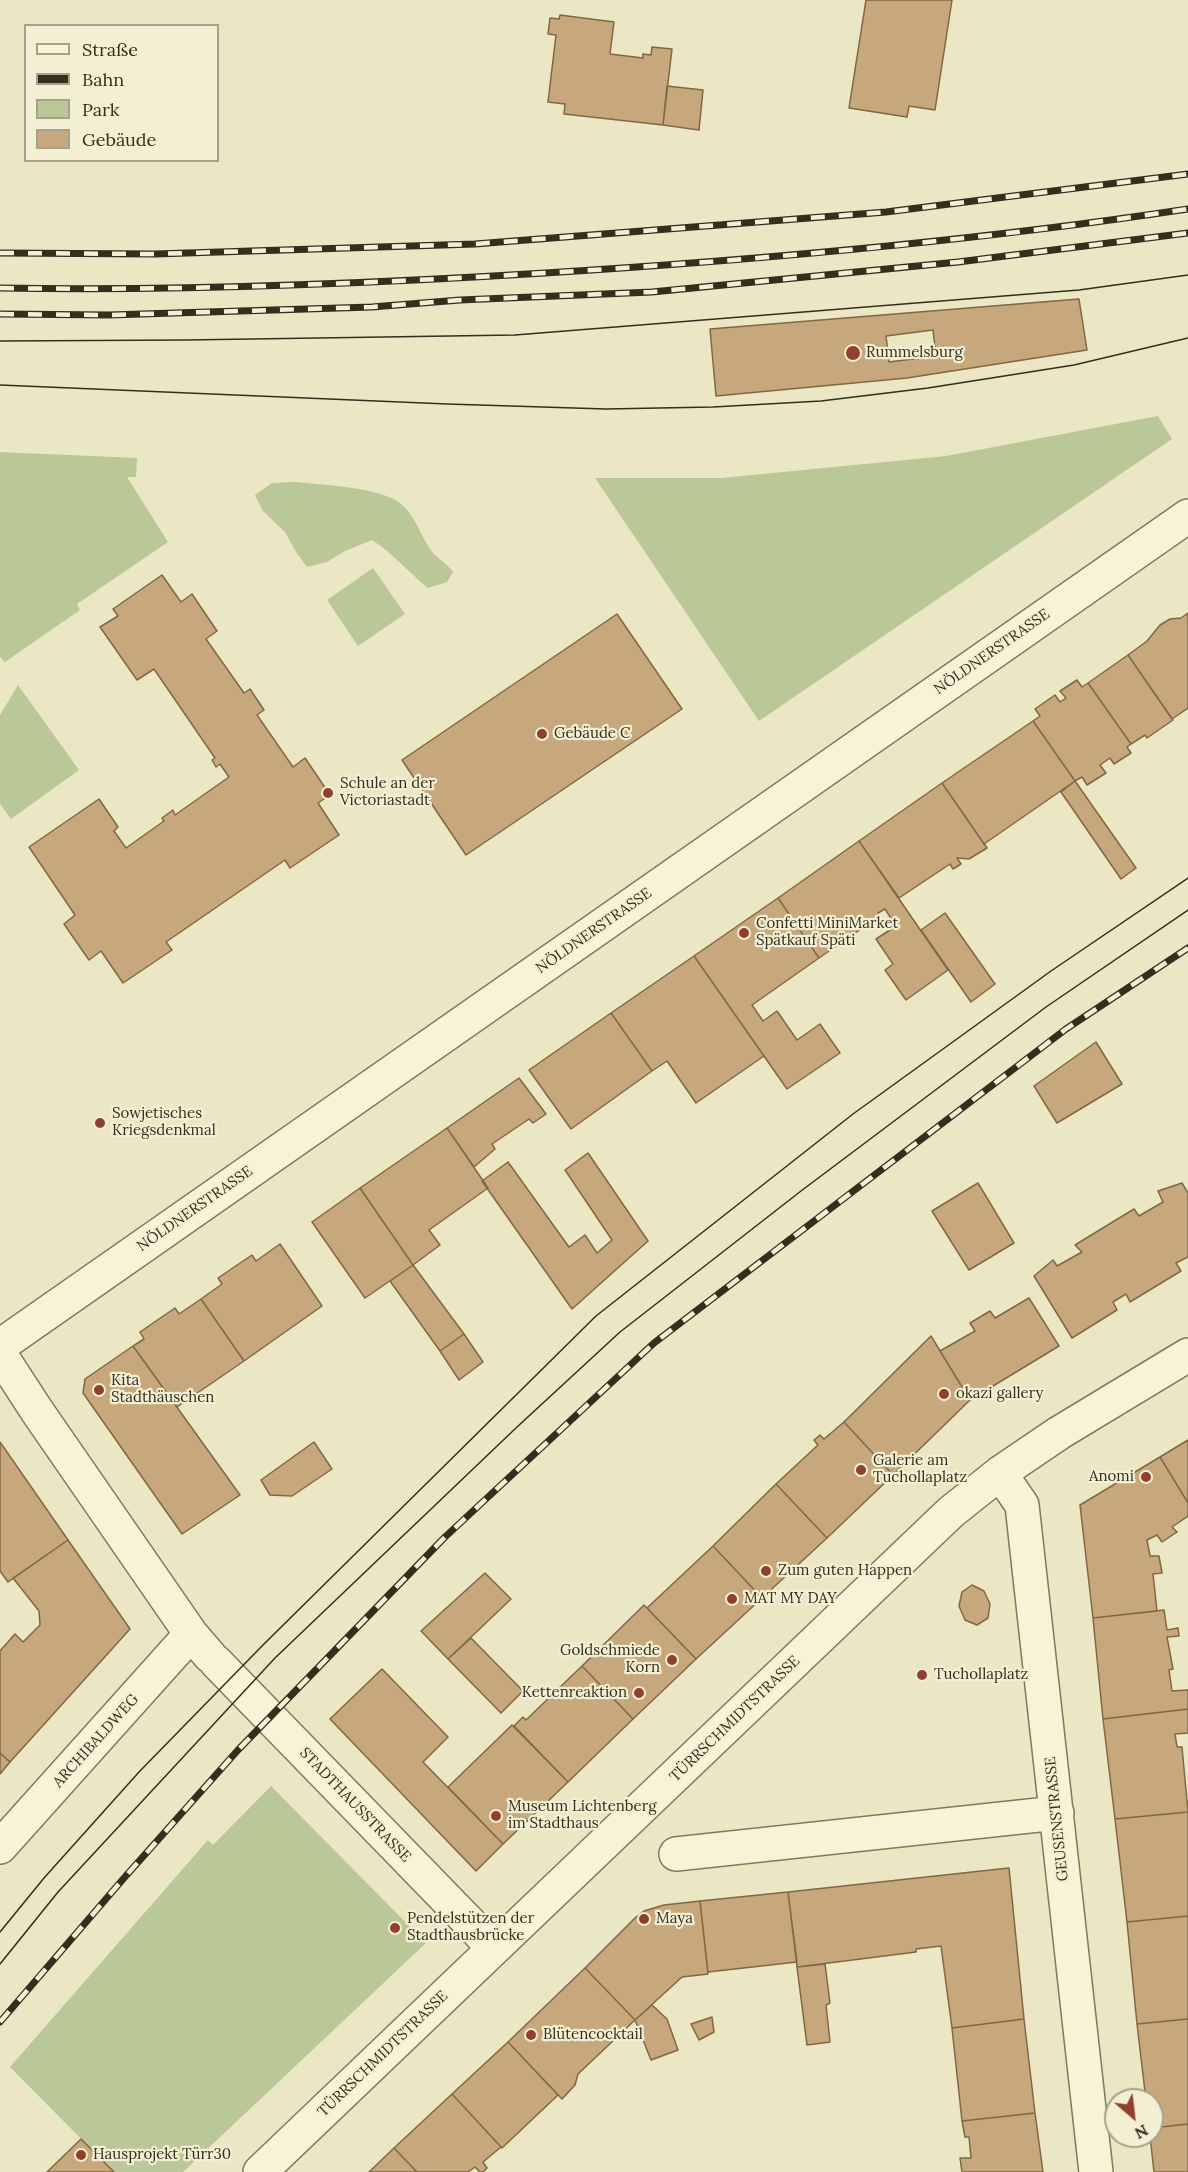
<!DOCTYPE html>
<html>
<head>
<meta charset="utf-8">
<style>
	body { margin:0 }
	#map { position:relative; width:1188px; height:2172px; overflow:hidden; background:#ebe6c4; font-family:Lora,serif }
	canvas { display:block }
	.legend { position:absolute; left:24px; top:24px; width:195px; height:138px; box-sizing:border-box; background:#f3efd3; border:2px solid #a7a18b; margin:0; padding:8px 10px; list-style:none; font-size:18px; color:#352d1e }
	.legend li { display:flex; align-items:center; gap:12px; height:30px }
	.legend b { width:30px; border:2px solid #a7a18b }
	.north { position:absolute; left:1104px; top:2088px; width:60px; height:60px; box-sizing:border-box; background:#f3efd3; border:2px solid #a7a18b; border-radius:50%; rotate:152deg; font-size:16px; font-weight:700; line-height:24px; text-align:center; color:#352d1e }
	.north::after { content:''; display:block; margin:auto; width:21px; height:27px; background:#8f402f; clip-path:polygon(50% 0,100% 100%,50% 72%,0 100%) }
</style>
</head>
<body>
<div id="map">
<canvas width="1188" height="2172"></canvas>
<ul class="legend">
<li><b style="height:8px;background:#f6f3d6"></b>Straße</li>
<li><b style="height:8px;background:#352d1e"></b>Bahn</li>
<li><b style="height:16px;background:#bac898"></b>Park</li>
<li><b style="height:16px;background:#c7a87c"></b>Gebäude</li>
</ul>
<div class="north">N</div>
</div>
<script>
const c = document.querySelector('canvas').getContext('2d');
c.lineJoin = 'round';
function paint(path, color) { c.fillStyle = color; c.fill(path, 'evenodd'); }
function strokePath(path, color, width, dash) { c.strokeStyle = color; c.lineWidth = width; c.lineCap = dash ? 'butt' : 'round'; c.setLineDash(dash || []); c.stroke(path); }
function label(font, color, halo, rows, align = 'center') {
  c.font = font + ' Lora,serif'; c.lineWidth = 4.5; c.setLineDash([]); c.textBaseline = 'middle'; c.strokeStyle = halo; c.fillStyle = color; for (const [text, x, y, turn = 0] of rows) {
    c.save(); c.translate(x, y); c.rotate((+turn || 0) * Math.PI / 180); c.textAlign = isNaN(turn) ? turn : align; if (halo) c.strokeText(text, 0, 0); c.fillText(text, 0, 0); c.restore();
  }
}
paint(new Path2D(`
	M 1158,416 L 1172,439 L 759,721 L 595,478 L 722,478 L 946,456 Z
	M 0,452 L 137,458 L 136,477 L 127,477 L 168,542 L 77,604 L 80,610 L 5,662 L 0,657 Z
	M 296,482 C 322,485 379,487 400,503 C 415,515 420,534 430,549 C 436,558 447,563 453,572 L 447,582 L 428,588 C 408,572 393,553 372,540 L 345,551 L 327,562 L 307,567 L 296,552 L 285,532 L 263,511 L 255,495 L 272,483 Z
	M 373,568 L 405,614 L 358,646 L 327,600 Z
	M 18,685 L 79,770 L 11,819 L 0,804 L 0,715 Z
	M 271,1786 L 426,1943 L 183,2172 L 114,2172 L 10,2067 L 208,1840 L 213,1845 Z`), '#bac898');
const building = new Path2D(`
	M 866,0 L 952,0 L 935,110 L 909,106 L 907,117 L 849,108 Z
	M 560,15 L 614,22 L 610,54 L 643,58 L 643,54 L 651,55 L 652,47 L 672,49 L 663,125 L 564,114 L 565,104 L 548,102 L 556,35 L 548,34 L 550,18 L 559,19 Z
	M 667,86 L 703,90 L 699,130 L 663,125 Z
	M 1079,299 L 1087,350 L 907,378 L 716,396 L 710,329 Z
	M 933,330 L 936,356 L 889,362 L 886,336 Z
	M 162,575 L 181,602 L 192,594 L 217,631 L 206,639 L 244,693 L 250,689 L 264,710 L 257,715 L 293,767 L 305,758 L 330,795 L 318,803 L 339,835 L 290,868 L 285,860 L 166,942 L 172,950 L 123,983 L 101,951 L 89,960 L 64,924 L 75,915 L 29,847 L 99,799 L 118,827 L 114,831 L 126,848 L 164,821 L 162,818 L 173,810 L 175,815 L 229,777 L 220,764 L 216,767 L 212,760 L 215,758 L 154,669 L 137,680 L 100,627 L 118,616 L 113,609 Z
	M 1188,613 L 1188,708 L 1172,719 L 1128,655 L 1147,641 L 1160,625 L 1170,619 L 1181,618 Z
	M 617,614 L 682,709 L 466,855 L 402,760 Z
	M 1128,655 L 1173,720 L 1147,738 L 1145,735 L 1131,744 L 1088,683 Z
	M 1077,680 L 1082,687 L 1088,683 L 1131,744 L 1127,747 L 1131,753 L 1114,764 L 1110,758 L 1100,765 L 1106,773 L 1087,785 L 1082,777 L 1075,781 L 1033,721 L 1040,716 L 1035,709 L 1055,695 L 1060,702 L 1066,698 L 1060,691 Z
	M 1033,721 L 1075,781 L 984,844 L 942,783 Z
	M 1075,781 L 1136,868 L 1121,879 L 1061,792 Z
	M 942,783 L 987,848 L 969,859 L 957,858 L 961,864 L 953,869 L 950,864 L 899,898 L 859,841 Z
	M 859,841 L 948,970 L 906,1000 L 885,970 L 893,964 L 876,939 L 896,926 L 885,909 L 878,913 L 880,916 L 819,958 L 778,898 Z
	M 778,898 L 819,958 L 752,1005 L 763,1021 L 777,1011 L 797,1040 L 820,1024 L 840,1053 L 787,1089 L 694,956 Z
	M 945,913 L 995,984 L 971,1002 L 921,930 Z
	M 694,956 L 764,1056 L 696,1103 L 667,1061 L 652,1071 L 611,1013 Z
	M 611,1013 L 652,1071 L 571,1129 L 529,1070 Z
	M 1096,1042 L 1122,1084 L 1057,1123 L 1034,1086 Z
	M 519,1078 L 546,1114 L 533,1123 L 529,1119 L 492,1144 L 495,1149 L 474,1167 L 447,1128 Z
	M 447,1128 L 488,1188 L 429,1230 L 440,1245 L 413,1265 L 360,1188 Z
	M 588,1153 L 648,1241 L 572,1309 L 482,1181 L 508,1162 L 569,1247 L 585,1235 L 597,1253 L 612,1240 L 565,1170 Z
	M 978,1183 L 1014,1243 L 969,1270 L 932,1211 Z
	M 1182,1183 L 1188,1193 L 1188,1257 L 1176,1263 L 1181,1271 L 1130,1302 L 1126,1294 L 1113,1302 L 1117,1310 L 1072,1338 L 1034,1276 L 1053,1260 L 1057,1266 L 1082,1252 L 1075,1245 L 1134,1209 L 1139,1216 L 1163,1202 L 1158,1191 Z
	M 360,1188 L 413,1265 L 365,1298 L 312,1222 Z
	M 280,1244 L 322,1306 L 244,1361 L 201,1299 L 222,1284 L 218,1278 L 252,1255 L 256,1261 Z
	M 413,1265 L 464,1334 L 440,1351 L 390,1281 Z
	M 1029,1298 L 1059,1346 L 970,1400 L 940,1351 L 975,1331 L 970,1323 L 990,1311 L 995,1318 Z
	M 201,1299 L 244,1361 L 177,1407 L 133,1346 L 144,1339 L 140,1332 L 175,1308 L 179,1314 Z
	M 464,1334 L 483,1362 L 459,1380 L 440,1351 Z
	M 931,1336 L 970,1400 L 893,1475 L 844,1422 Z
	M 133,1346 L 240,1495 L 182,1534 L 83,1393 L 85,1379 Z
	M 844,1422 L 893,1475 L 827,1538 L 776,1484 L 818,1445 L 814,1440 L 820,1435 L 824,1439 Z
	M 1188,1440 L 1188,1503 L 1160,1457 Z
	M 0,1442 L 68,1540 L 8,1582 L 0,1571 Z
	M 314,1442 L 332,1469 L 292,1496 L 270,1495 L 261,1480 Z
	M 1160,1457 L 1188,1503 L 1188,1516 L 1172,1527 L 1177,1532 L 1162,1542 L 1157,1535 L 1147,1540 L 1150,1556 L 1159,1556 L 1162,1573 L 1153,1574 L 1157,1611 L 1093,1618 L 1080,1505 Z
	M 776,1484 L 827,1538 L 762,1598 L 713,1546 Z
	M 68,1540 L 130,1629 L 10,1762 L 0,1753 L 0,1651 L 15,1634 L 23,1642 L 40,1625 L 39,1611 L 13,1578 Z
	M 713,1546 L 762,1598 L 696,1659 L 647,1608 Z
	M 485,1573 L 511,1599 L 448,1659 L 421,1631 Z
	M 972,1585 L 984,1591 L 990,1604 L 988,1618 L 977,1625 L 965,1620 L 959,1606 L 962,1592 Z
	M 644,1605 L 696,1659 L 633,1719 L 582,1666 Z
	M 1164,1610 L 1167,1630 L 1178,1628 L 1179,1636 L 1167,1637 L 1173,1669 L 1169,1670 L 1172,1691 L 1188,1690 L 1188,1709 L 1103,1719 L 1093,1618 Z
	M 471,1638 L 523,1691 L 501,1713 L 448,1659 Z
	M 582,1666 L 633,1719 L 568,1782 L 514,1726 L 523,1717 L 526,1720 Z
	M 382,1669 L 448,1737 L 423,1762 L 503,1844 L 476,1871 L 330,1719 Z
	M 1188,1709 L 1188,1733 L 1175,1734 L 1177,1747 L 1182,1747 L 1188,1812 L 1115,1819 L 1103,1719 Z
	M 512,1725 L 568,1782 L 503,1844 L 448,1787 Z
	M 0,1753 L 10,1762 L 0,1774 Z
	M 1188,1812 L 1188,1916 L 1127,1922 L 1115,1819 Z
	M 1009,1868 L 1024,2019 L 952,2028 L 941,1946 L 916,1949 L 916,1952 L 797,1967 L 788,1892 Z
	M 788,1892 L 797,1962 L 708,1972 L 700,1901 Z
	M 700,1901 L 708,1974 L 682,1977 L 635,2020 L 585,1968 L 635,1918 L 644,1911 L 664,1905 Z
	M 1188,1916 L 1188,2019 L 1137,2024 L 1127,1922 Z
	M 825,1964 L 830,2003 L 826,2005 L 830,2042 L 807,2045 L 797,1967 Z
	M 585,1968 L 635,2020 L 578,2074 L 575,2085 L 562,2099 L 508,2042 Z
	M 652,2005 L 667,2019 L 678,2050 L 651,2060 L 635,2020 Z
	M 712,2017 L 714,2032 L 699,2040 L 691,2024 Z
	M 1024,2019 L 1035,2113 L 962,2121 L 952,2028 Z
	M 1188,2019 L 1188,2124 L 1152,2128 L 1152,2100 L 1146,2100 L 1137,2024 Z
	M 508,2042 L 558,2095 L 502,2148 L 452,2094 Z
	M 452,2094 L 501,2147 L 483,2162 L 487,2168 L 483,2172 L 480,2172 L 475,2167 L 468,2172 L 417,2172 L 394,2148 Z
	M 1035,2113 L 1043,2172 L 962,2172 L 960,2158 L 971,2158 L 969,2137 L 965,2137 L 962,2121 Z
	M 1188,2124 L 1188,2172 L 1154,2172 L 1150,2136 L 1152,2136 L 1152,2128 Z
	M 81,2139 L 114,2172 L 47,2172 Z
	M 394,2148 L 417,2172 L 369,2172 Z`);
paint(building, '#c7a87c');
strokePath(building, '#826743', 1.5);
const minor = new Path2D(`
	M 0,1354 L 37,1411 L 191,1634 L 210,1656
	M 1000,1473 L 1022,1505 L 1096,2172
	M 216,1662 L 493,1947
	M 0,1847 L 191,1634
	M 676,1854 L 1057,1813
	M 260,2172 L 951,1512 L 1000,1473 L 1059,1433 L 1188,1355`);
const tertiary = new Path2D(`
	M 0,1346 L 1188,516`);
strokePath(minor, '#84785b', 36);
strokePath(tertiary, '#84785b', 36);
strokePath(minor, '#f6f3d6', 33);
strokePath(tertiary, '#f6f3d6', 33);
strokePath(new Path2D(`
	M 0,341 L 186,340 L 515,335 L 1079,290 L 1188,275
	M 0,385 L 447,404 L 606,409 L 713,407 L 821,401 L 928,388 L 1074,365 L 1188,338
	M 0,1932 L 44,1878 L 139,1772 L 263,1645 L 596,1316 L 853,1114 L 1051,971 L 1188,878
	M 0,1964 L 58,1892 L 275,1658 L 517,1427 L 620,1332 L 801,1191 L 1046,1007 L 1188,910`), '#352d1e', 1.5);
const rail = new Path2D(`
	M 0,253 L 155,254 L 475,244 L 886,212 L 1188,174
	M 0,288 C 182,291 363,284 545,273 C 760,260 975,241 1188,209
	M 0,314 L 109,315 L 372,307 L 460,300 L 652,292 L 958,262 L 1188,233
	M 0,2022 L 124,1878 L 238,1750 L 445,1537 L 654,1343 L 1066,1029 L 1188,948`);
strokePath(rail, '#352d1e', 7);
strokePath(rail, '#f3efd3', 4.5, [14]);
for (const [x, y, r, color] of [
	[853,353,8,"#8f402f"],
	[542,734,6,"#8f402f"],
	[328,793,6,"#8f402f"],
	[744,933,6,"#8f402f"],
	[100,1123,6,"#8f402f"],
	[99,1390,6,"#8f402f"],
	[944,1394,6,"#8f402f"],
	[861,1470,6,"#8f402f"],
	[1146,1477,6,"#8f402f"],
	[766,1571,6,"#8f402f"],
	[732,1599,6,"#8f402f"],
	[672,1660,6,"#8f402f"],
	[922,1675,6,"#8f402f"],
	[639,1693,6,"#8f402f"],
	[496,1816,6,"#8f402f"],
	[644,1919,6,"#8f402f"],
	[395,1928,6,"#8f402f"],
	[531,2035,6,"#8f402f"],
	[81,2155,6,"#8f402f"]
]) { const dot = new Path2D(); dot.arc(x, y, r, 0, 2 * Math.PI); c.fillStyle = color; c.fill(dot); strokePath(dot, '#f3efd3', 2); }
label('15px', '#352d1e', '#f3efd3', [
	["Rummelsburg",866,353],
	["Gebäude C",554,734],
	["Schule an der",340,784],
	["Victoriastadt",340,801],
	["Confetti MiniMarket",756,924],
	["Spätkauf Späti",756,941],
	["Sowjetisches",112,1114],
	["Kriegsdenkmal",112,1131],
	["Kita",111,1381],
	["Stadthäuschen",111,1398],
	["okazi gallery",956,1394],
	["Galerie am",873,1461],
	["Tuchollaplatz",873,1478],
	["Anomi",1134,1477,"right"],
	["Zum guten Happen",778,1571],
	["MAT MY DAY",744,1599],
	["Goldschmiede",660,1651,"right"],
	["Korn",660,1668,"right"],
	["Tuchollaplatz",934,1675],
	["Kettenreaktion",627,1693,"right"],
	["Museum Lichtenberg",508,1807],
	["im Stadthaus",508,1824],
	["Pendelstützen der",407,1919],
	["Stadthausbrücke",407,1936],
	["Maya",656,1919],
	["Blütencocktail",543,2035],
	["Hausprojekt Türr30",93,2155]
], 'left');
label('15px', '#352d1e', '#f3efd3', [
	["NÖLDNERSTRASSE",992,652,-35],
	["NÖLDNERSTRASSE",594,931,-35],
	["NÖLDNERSTRASSE",195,1209,-35],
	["TÜRRSCHMIDTSTRASSE",735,1719,-44],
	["ARCHIBALDWEG",96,1741,-48],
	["STADTHAUSSTRASSE",355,1805,46],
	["GEUSENSTRASSE",1057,1819,-96],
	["TÜRRSCHMIDTSTRASSE",383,2054,-44]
]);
</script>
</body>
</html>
